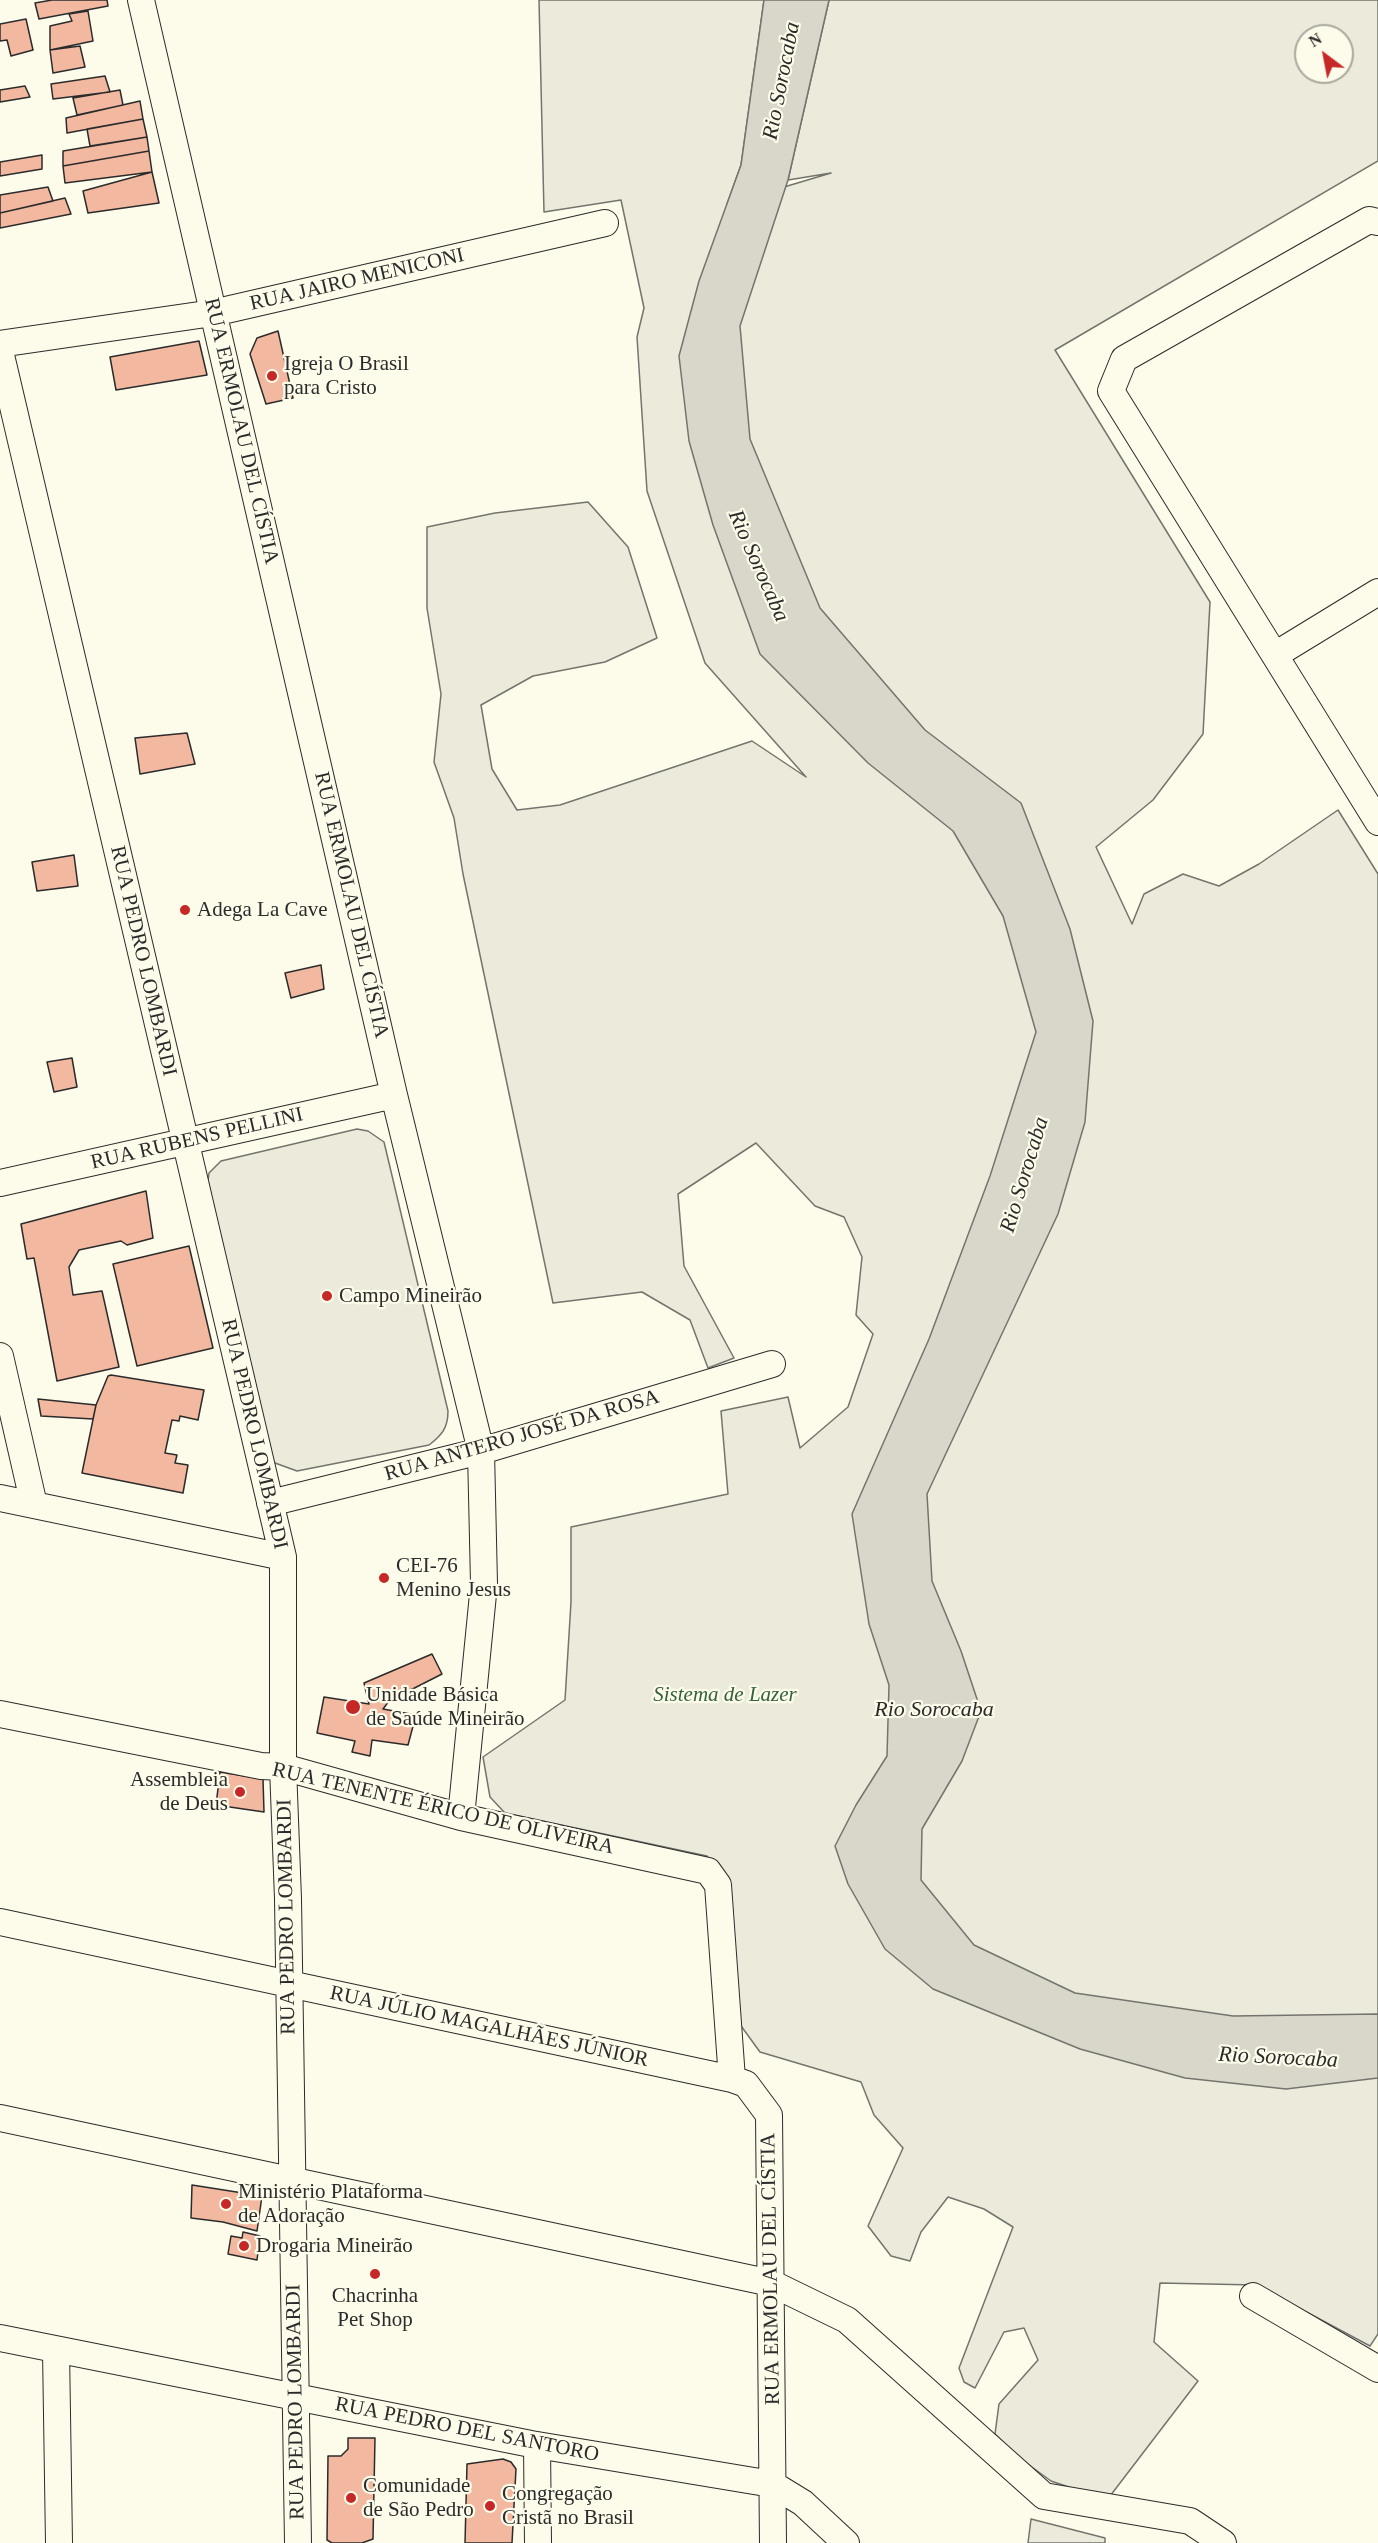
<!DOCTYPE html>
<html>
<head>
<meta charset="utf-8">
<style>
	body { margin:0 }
	#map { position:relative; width:1378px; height:2543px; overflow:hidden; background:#fdfbea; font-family:"Times New Roman",serif }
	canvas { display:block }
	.north { position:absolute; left:1294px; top:24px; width:60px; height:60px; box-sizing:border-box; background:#fdfbea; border:2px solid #a9a89e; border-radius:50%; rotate:328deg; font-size:16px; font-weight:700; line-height:24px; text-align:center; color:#2b2b2b }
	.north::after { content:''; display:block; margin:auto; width:21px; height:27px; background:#c62828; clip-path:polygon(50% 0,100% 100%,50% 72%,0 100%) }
</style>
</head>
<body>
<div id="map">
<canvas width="1378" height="2543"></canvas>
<div class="north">N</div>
</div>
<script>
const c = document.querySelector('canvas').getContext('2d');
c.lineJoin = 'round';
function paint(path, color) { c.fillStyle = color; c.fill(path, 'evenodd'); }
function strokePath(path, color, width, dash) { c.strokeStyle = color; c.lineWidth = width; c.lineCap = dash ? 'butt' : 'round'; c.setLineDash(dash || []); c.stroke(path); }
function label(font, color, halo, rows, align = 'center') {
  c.font = font + ' "Times New Roman",serif'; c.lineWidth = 4.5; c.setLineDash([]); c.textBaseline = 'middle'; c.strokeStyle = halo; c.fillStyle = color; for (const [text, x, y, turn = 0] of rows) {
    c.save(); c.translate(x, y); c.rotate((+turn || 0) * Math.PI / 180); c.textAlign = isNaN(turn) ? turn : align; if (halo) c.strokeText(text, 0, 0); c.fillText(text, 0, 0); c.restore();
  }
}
const green = new Path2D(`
	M 539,0 L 764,0 L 741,165 L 727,204 L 831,173 L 788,180 L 829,0 L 1378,0 L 1378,161 L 1055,350 L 1210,602 L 1203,734 L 1153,800 L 1096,847 L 1132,924 L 1144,894 L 1183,874 L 1219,886 L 1259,864 L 1338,810 L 1378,874 L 1378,2334 L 1370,2346 L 1256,2285 L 1160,2283 L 1154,2342 L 1198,2381 L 1107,2500 L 1051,2481 L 1018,2457 L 995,2434 L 999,2404 L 1038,2360 L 1024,2328 L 1004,2332 L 975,2388 L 964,2382 L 959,2368 L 1013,2227 L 984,2209 L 948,2197 L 921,2232 L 910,2261 L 891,2256 L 868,2226 L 903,2148 L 874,2115 L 861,2082 L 760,2052 L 736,2019 L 722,1880 L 707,1856 L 505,1813 L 490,1797 L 483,1757 L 565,1700 L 571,1602 L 571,1527 L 728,1494 L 721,1411 L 788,1397 L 800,1448 L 848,1407 L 873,1334 L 856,1315 L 862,1257 L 844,1217 L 815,1206 L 756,1143 L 678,1194 L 684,1266 L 734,1358 L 708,1368 L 690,1320 L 642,1292 L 553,1303 L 463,874 L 454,818 L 434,762 L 441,694 L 427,608 L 427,527 L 495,513 L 588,502 L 628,547 L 657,638 L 605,662 L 533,676 L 481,705 L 492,769 L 517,810 L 560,805 L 752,741 L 806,777 L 705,663 L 647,491 L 637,337 L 644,308 L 621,200 L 544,212 ZM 1306,36 L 1342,36 L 1342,72 L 1306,72 Z
	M 357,1129 L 368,1131 L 384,1142 L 448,1411 C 448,1428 442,1435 429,1445 L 297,1471 L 275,1463 L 268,1454 L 208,1181 L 209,1173 L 221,1161 Z
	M 1031,2519 L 1105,2538 L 1105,2543 L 1028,2543 Z`);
paint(green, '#ecebdb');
strokePath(green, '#74746e', 1.5);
const water = new Path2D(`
	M 764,0 L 829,0 L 788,180 L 740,326 L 750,439 L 820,608 L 925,730 L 1021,803 L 1070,929 L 1093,1021 L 1085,1122 L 1058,1214 L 927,1494 L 932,1581 L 961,1651 L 981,1711 L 962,1761 L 922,1829 L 921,1880 L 974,1945 L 1075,1993 L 1233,2016 L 1378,2014 L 1378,2078 L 1286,2089 L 1185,2078 L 1080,2049 L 933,1989 L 885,1949 L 848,1884 L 835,1846 L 856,1805 L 887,1756 L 889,1685 L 869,1624 L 852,1514 L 929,1339 L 990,1176 L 1036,1032 L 1003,916 L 953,831 L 868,763 L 760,654 L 713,525 L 689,441 L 679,356 L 699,281 L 741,165 Z`);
paint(water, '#d8d7c9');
strokePath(water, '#74746e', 1.5);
const building = new Path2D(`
	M 52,0 L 107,0 L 108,6 L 39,19 L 35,3 Z
	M 88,11 L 93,41 L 50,50 L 50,26 L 72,21 L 69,14 Z
	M 26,19 L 33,50 L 11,56 L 7,40 L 0,41 L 0,24 Z
	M 80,46 L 85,67 L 53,73 L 50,50 Z
	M 105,76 L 110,92 L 53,99 L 51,84 Z
	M 25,86 L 30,97 L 0,102 L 0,90 Z
	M 120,90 L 123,105 L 77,115 L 73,98 Z
	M 140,101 L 143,119 L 67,133 L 66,118 Z
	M 143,119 L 147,137 L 90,146 L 87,129 Z
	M 147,137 L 149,151 L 63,166 L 63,151 Z
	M 149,151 L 152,172 L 65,183 L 63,166 Z
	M 42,155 L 42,169 L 0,176 L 0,162 Z
	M 152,172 L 159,203 L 88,213 L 83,191 Z
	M 48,187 L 53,201 L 0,213 L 0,195 Z
	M 65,198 L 71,214 L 0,228 L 0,213 Z
	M 278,331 L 293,398 L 266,404 L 250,354 L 257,338 Z
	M 199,341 L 207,375 L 116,390 L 110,357 Z
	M 187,733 L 195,764 L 140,774 L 135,738 Z
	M 74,855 L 78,886 L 37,891 L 32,862 Z
	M 321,965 L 324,989 L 291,998 L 285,973 Z
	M 72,1058 L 77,1087 L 54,1092 L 47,1062 Z
	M 146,1191 L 153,1238 L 127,1245 L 121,1241 L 79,1250 L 69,1267 L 73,1295 L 102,1291 L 119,1367 L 57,1381 L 34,1258 L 27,1259 L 21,1224 Z
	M 189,1246 L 213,1348 L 137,1366 L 113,1264 Z
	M 111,1375 L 204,1390 L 198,1420 L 180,1416 L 179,1421 L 172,1420 L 165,1453 L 177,1455 L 175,1463 L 188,1465 L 183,1493 L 82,1473 L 96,1405 L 108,1376 Z
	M 38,1399 L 96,1405 L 93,1419 L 41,1416 Z
	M 432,1654 L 442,1674 L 389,1701 L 383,1709 L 416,1715 L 408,1745 L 372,1740 L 370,1756 L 352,1752 L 355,1741 L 317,1733 L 324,1697 L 369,1704 L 364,1683 Z
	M 220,1772 L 263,1779 L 264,1812 L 216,1805 Z
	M 192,2185 L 262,2196 L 257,2231 L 223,2222 L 191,2218 Z
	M 243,2232 L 260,2236 L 257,2260 L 228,2254 L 231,2236 L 242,2238 Z
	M 348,2438 L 375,2438 L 373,2539 L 362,2543 L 332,2543 L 327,2540 L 328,2456 L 341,2456 L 348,2449 Z
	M 503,2459 L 511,2462 L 516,2469 L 512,2543 L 465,2543 L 467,2464 Z`);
paint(building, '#f2b8a0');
strokePath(building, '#2b2b2b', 1.5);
const minor = new Path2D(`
	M 141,0 L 394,1095 L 481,1451 L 484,1584 L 461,1817
	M 1378,222 L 1369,220 L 1124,359 L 1111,391 L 1378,822
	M 0,344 L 213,313 L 605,223
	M 0,351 L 283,1557 L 283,1767 L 288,1899 L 298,2543
	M 1275,655 L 1378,592
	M 0,1183 L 394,1095
	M 0,1356 L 34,1505
	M 0,1498 L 283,1557
	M 270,1503 L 481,1451 L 772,1364
	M 0,1714 L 261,1766 L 283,1767 L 461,1817 L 708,1871 L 718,1885 L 732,2079
	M 0,1922 L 732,2079 L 746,2084 L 769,2115 L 773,2543
	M 0,2118 L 771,2283 L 847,2320 L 1044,2496 L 1190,2521 L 1223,2543
	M 1253,2296 L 1378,2369
	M 0,2338 L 531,2444 L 772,2484 L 803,2503 L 846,2543
	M 56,2350 L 59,2543
	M 537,2445 L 538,2543`);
strokePath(minor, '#2b2b2b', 28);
strokePath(minor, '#fdfbea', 26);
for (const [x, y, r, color] of [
	[272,376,6,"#c62828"],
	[185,910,6,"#c62828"],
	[327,1296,6,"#c62828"],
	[384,1578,6,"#c62828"],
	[353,1707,8,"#c62828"],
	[240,1792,6,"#c62828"],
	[226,2204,6,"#c62828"],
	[244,2246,6,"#c62828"],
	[375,2274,6,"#c62828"],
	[351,2498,6,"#c62828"],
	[490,2506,6,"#c62828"]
]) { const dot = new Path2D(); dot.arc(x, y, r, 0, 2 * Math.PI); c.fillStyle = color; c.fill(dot); strokePath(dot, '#fdfbea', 2); }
label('21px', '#2b2b2b', '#fdfbea', [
	["RUA JAIRO MENICONI",357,280,-13],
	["RUA ERMOLAU DEL CÍSTIA",241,431,77],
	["RUA ERMOLAU DEL CÍSTIA",351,905,77],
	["RUA PEDRO LOMBARDI",143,961,77],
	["RUA RUBENS PELLINI",197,1139,-13],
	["RUA PEDRO LOMBARDI",254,1434,77],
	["RUA ANTERO JOSÉ DA ROSA",522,1436,-16],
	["RUA TENENTE ÉRICO DE OLIVEIRA",443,1809,13],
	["RUA PEDRO LOMBARDI",287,1917,-91],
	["RUA JÚLIO MAGALHÃES JÚNIOR",489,2027,12],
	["RUA ERMOLAU DEL CÍSTIA",771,2269,-91],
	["RUA PEDRO LOMBARDI",296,2402,-91],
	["RUA PEDRO DEL SANTORO",467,2430,11]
]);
label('21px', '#2b2b2b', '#fdfbea', [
	["Igreja O Brasil",284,364],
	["para Cristo",284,388],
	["Adega La Cave",197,910],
	["Campo Mineirão",339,1296],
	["CEI-76",396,1566],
	["Menino Jesus",396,1590],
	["Unidade Básica",366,1695],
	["de Saúde Mineirão",366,1719],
	["Assembleia",228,1780,"right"],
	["de Deus",228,1804,"right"],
	["Ministério Plataforma",238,2192],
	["de Adoração",238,2216],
	["Drogaria Mineirão",256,2246],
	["Chacrinha",375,2296,"center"],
	["Pet Shop",375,2320,"center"],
	["Comunidade",363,2486],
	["de São Pedro",363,2510],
	["Congregação",502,2494],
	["Cristã no Brasil",502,2518]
], 'left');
label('italic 21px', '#34623c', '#fdfbea', [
	["Sistema de Lazer",725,1695]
]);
label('italic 22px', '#2b2b2b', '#fdfbea', [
	["Rio Sorocaba",782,81,-79],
	["Rio Sorocaba",758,566,66],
	["Rio Sorocaba",1025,1175,-73],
	["Rio Sorocaba",934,1710],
	["Rio Sorocaba",1278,2058,3]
]);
</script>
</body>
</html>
